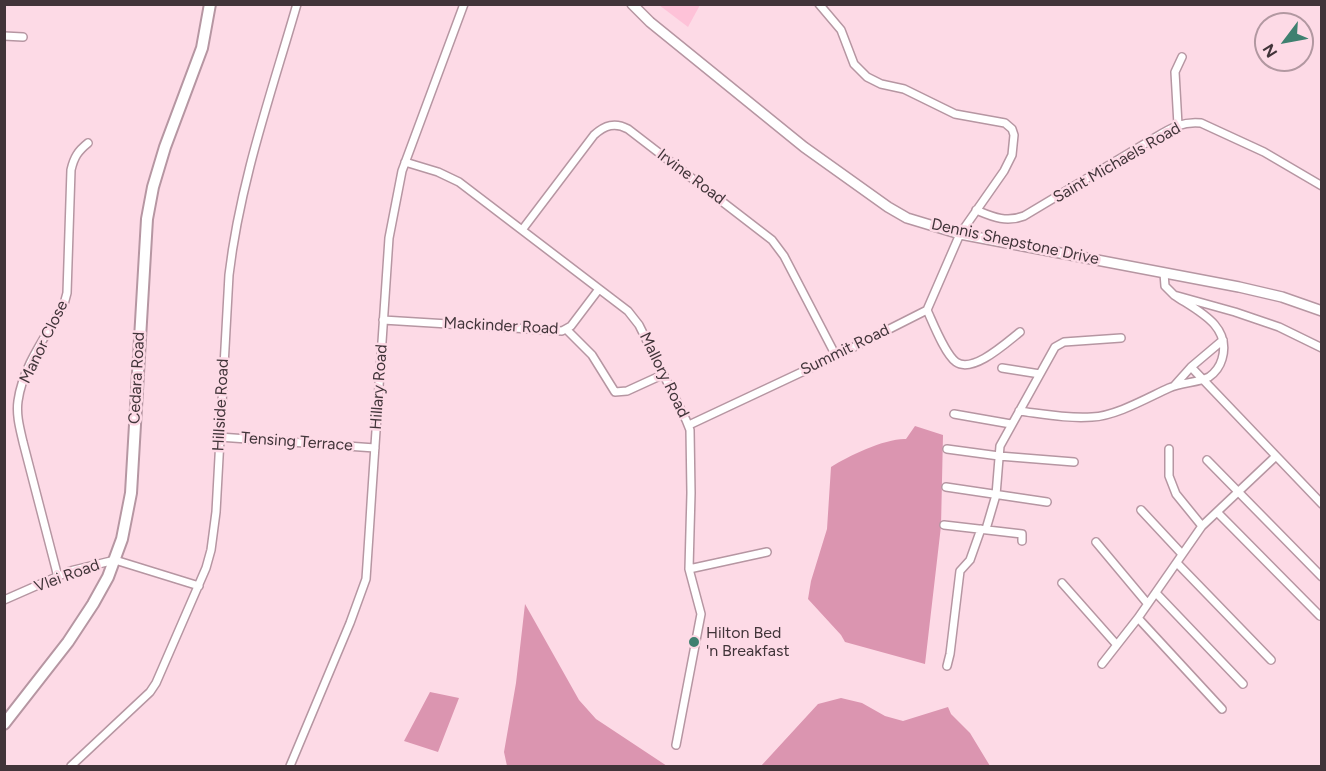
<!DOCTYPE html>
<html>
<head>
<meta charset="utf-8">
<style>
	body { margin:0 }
	#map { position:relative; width:1326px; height:771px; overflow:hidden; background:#fddae6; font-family:Figtree,sans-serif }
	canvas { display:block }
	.frame { position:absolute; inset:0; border:6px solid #413439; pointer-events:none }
	.north { position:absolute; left:1254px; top:12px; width:60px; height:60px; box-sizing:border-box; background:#fddae6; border:2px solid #b298a1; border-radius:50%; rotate:238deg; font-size:16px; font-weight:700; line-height:24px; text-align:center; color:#413439 }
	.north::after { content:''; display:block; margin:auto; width:21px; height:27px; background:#3f8070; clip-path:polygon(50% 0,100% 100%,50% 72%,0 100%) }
</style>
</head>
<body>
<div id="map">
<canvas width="1326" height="771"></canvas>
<div class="frame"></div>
<div class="north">N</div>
</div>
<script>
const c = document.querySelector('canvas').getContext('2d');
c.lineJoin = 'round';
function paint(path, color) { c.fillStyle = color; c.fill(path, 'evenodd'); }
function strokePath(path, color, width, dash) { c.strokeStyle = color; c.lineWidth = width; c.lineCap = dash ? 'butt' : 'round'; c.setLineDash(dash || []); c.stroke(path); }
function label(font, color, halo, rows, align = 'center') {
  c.font = font + ' Figtree,sans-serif'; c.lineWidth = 5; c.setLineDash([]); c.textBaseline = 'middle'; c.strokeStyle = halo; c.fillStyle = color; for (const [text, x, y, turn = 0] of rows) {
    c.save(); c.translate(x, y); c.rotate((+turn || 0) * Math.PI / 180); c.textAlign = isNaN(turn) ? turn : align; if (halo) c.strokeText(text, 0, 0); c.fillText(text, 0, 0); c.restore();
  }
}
paint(new Path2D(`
	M 659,5 L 700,5 L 688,27 Z`), '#fec2d8');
paint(new Path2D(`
	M 915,426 L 943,435 L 941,526 L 925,664 L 845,642 L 841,635 L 808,599 L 811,581 L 827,529 L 831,467 C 848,456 886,438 906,439 Z
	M 525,604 L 579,700 L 596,719 L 667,766 L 507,766 L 504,752 L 516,683 Z
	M 430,692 L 459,698 L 438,752 L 404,741 Z
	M 841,698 L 862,703 L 885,716 L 903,721 L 948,707 L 951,714 L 970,733 L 990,766 L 761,766 L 818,704 Z`), '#db95b0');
const minor = new Path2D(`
	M 4,36 L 23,37
	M 1178,125 L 1175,72 L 1182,57
	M 405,162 L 438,172 L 459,182 L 628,311 L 639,325 L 686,420 L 690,430 L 691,493 L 689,569 L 701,614 L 676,745
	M 976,210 C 993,217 1006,223 1024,216 L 1156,137 C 1171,128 1183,121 1201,123 L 1264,152 L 1322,186
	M 522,230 L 594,135 C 605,125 615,122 628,129 L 772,240 L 784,256 L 836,356
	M 1164,273 L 1165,286 L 1174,295 L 1235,312 L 1279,327 L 1322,348
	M 927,310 C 933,323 945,354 956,362 C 973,374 1007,342 1020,332
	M 383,320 L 562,331 L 571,326 L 599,289
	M 566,329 L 592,355 L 615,392 L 627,391 L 662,375
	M 1191,367 L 1322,504
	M 1002,368 L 1040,374
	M 1174,386 L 1191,367 L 1223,340
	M 1019,411 C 1043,414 1069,419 1092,417 C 1116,416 1147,398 1169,388 C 1182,382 1198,383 1209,377 C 1216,372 1220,366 1222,359 C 1232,325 1196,310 1174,295
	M 954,414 L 1011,424
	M 689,425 L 836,356 L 927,310 L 960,234 L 1004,171 L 1012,155 L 1014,135 L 1012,129 L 1005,123 L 955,114 L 904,89 L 881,84 L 867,77 L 854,64 L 841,30 L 819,4
	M 219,437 L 375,448
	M 947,449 L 999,456 L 1074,462
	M 1169,449 L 1169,476 L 1176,494 L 1202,526
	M 1207,460 L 1322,577
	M 946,487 L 1047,502
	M 1141,510 L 1182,554
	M 1217,512 L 1320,616
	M 944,525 L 1022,534 L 1022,541
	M 986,529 L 996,495 L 1000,446 L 1055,347 L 1064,342 L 1121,338
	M 1096,542 L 1147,603
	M 1177,563 L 1271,660
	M 689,569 L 767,552
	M 58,577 L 23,442 C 20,429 16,415 18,401 C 23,365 47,335 64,304 L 67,293 L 71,170 C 74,157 78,151 88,143
	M 1062,583 L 1116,644
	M 1156,593 L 1243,684
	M 4,600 L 70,571 L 115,560 L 199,586
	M 1138,618 L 1222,709
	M 1102,664 L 1138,618 L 1202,526 L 1275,457
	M 947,666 L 950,654 L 960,571 L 970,560 L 981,529
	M 71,766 L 150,692 L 156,683 L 206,568 L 211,550 L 216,512 L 229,275 C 240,182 271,94 297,4
	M 290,766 L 350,623 L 366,579 L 389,238 L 402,171 L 464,4`);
const tertiary = new Path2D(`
	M 632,4 L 650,22 L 804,147 L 888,207 L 907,218 L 960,234 L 1239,287 L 1282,297 L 1322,311`);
const secondary = new Path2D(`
	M 4,724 L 68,642 L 93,604 L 108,577 L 122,539 L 131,493 L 147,219 L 153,187 L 165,147 L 202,48 L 210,4`);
strokePath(minor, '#b696a2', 10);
strokePath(tertiary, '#b696a2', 12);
strokePath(secondary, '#b696a2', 14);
strokePath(minor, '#fff', 7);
strokePath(tertiary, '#fff', 9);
strokePath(secondary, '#fff', 10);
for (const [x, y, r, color] of [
	[694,642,6,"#3f8070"]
]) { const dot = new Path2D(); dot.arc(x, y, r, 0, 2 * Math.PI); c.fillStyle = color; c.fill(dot); strokePath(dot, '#fddae6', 2); }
label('16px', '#413439', '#fddae6', [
	["Saint Michaels Road",1117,163,-30],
	["Irvine Road",691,177,37],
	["Dennis Shepstone Drive",1015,242,12],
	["Mackinder Road",501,326,3],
	["Manor Close",44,342,-64],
	["Summit Road",845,350,-26],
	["Mallory Road",664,375,64],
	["Cedara Road",137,378,-87],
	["Hillary Road",379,387,-86],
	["Hillside Road",221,405,-87],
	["Tensing Terrace",297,442,4],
	["Vlei Road",67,576,-20]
]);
label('16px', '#413439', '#fddae6', [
	["Hilton Bed",706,633],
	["'n Breakfast",706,651]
], 'left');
</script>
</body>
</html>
